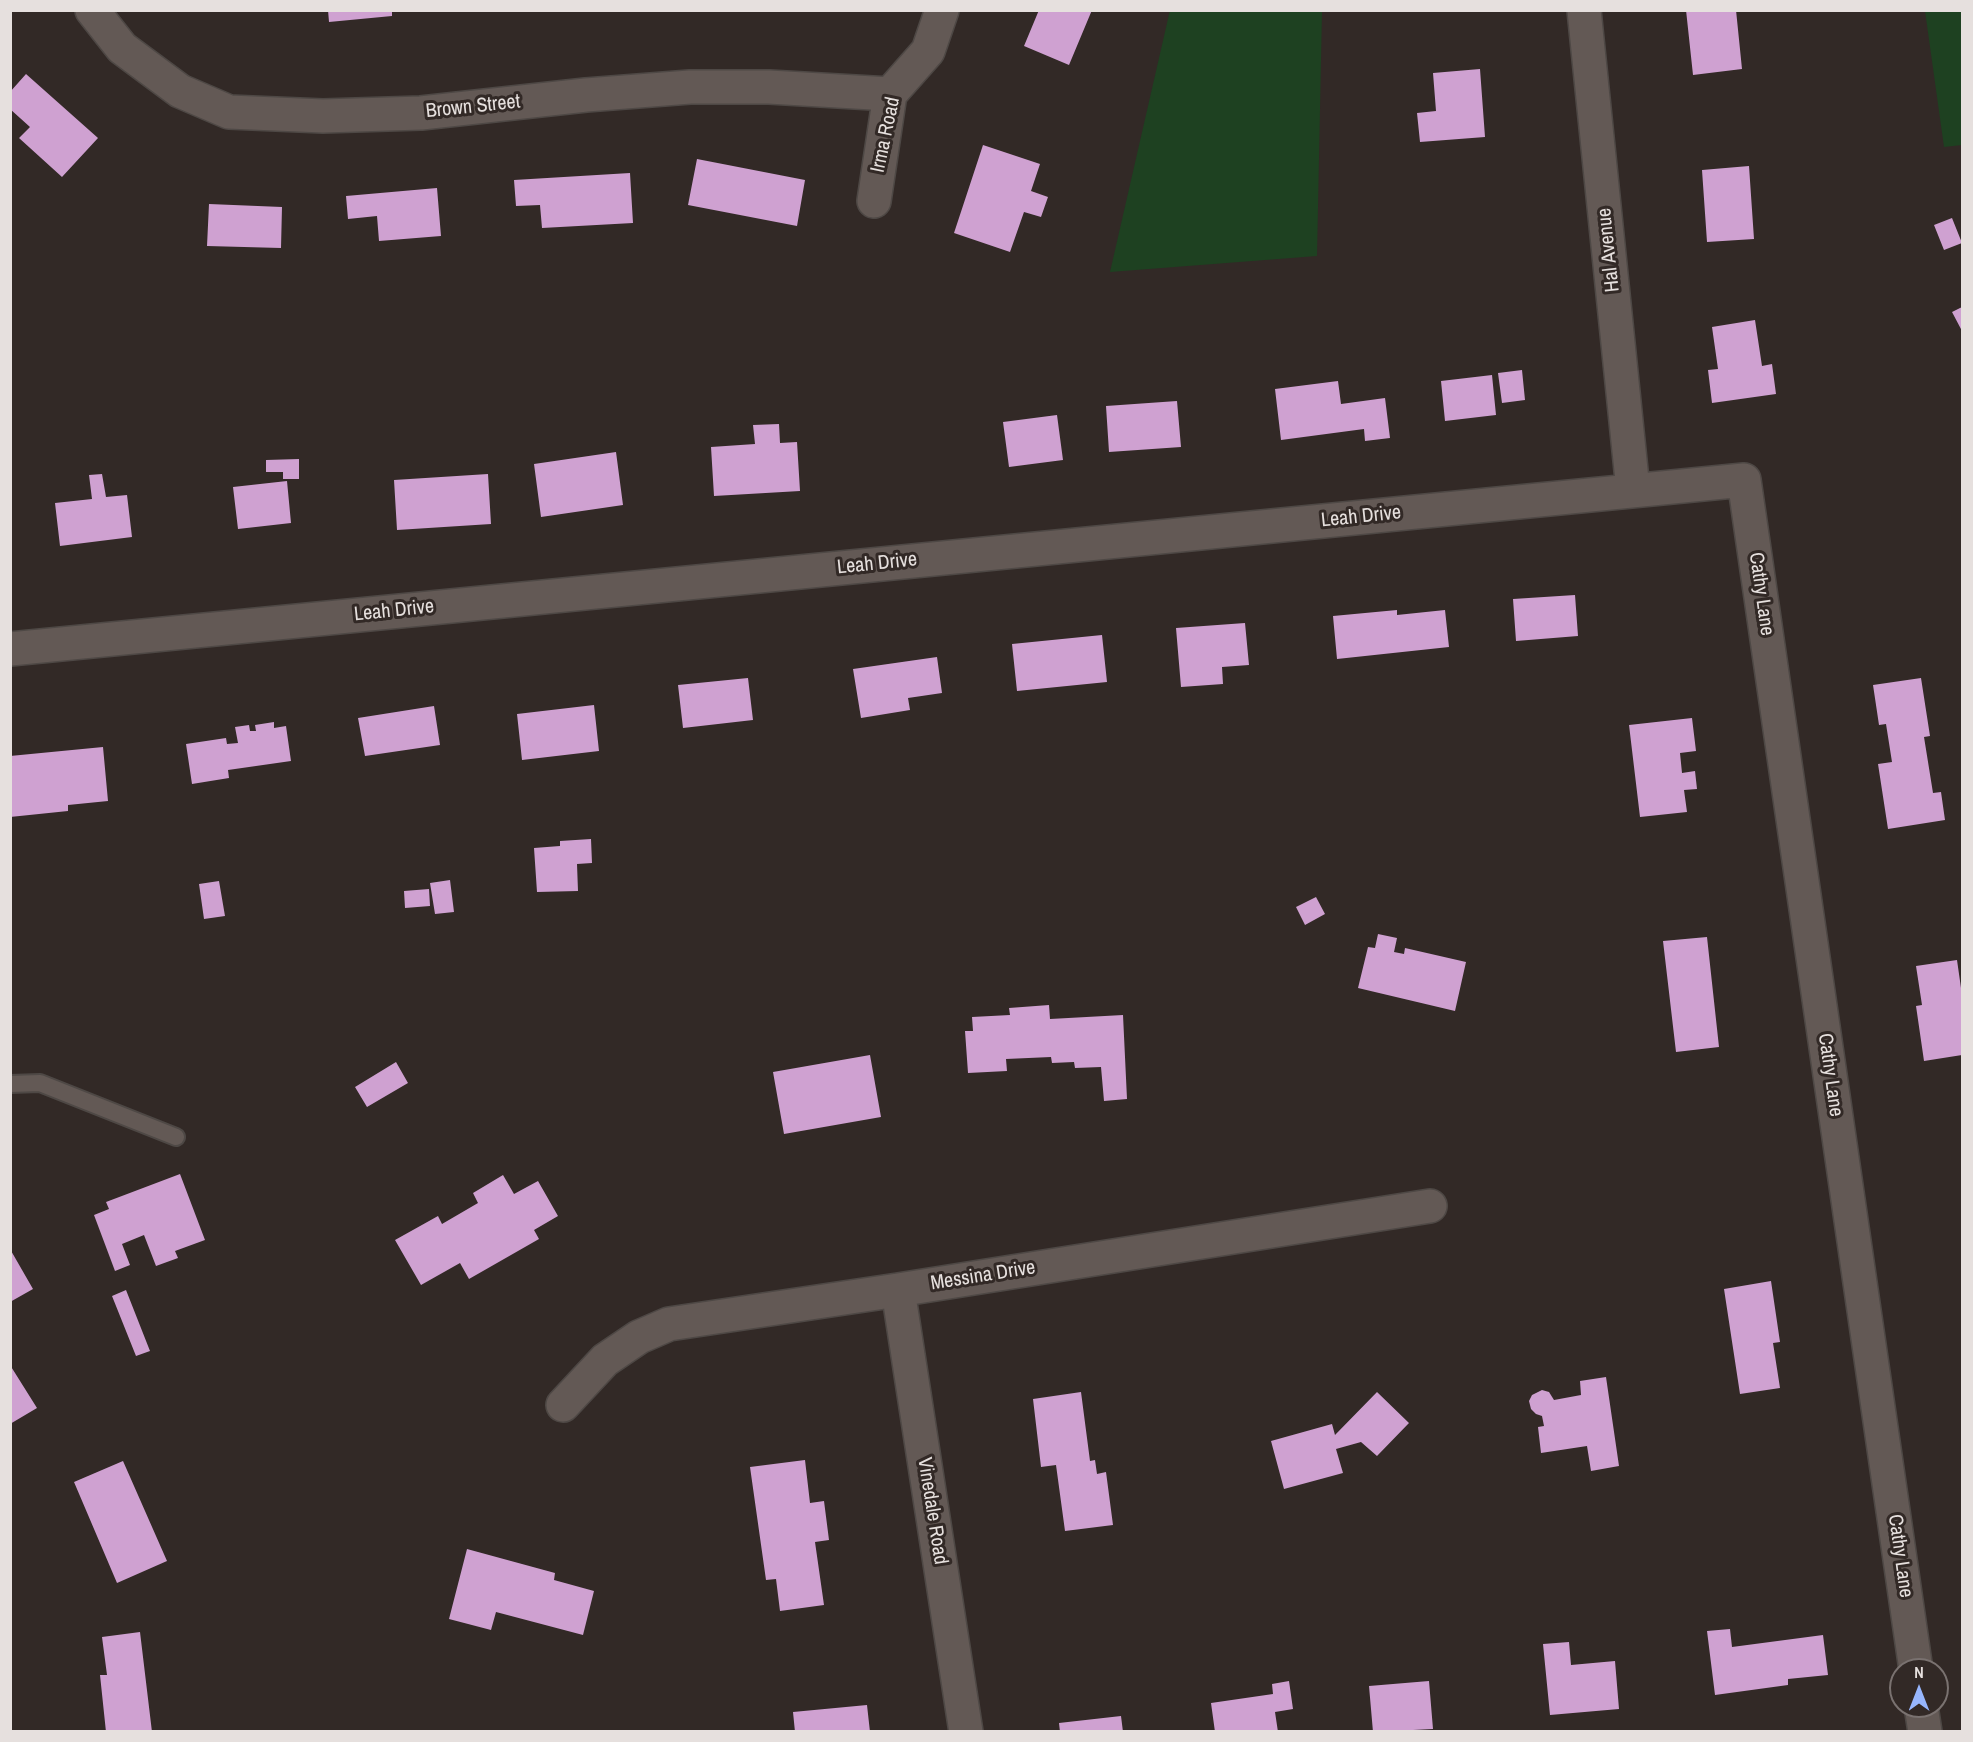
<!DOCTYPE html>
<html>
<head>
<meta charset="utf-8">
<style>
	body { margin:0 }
	#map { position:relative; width:1973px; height:1742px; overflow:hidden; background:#322926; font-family:"Archivo Narrow",sans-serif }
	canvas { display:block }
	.frame { position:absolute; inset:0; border:12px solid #e6e0de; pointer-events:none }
	.north { position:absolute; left:1889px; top:1658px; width:60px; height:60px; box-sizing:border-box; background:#322926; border:2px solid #7a7270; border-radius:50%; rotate:0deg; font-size:16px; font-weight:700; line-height:24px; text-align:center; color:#e6e0de }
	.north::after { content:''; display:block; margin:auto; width:21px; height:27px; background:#97b6fd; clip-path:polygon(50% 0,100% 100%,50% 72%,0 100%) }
</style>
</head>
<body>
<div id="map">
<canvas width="1973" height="1742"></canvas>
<div class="frame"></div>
<div class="north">N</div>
</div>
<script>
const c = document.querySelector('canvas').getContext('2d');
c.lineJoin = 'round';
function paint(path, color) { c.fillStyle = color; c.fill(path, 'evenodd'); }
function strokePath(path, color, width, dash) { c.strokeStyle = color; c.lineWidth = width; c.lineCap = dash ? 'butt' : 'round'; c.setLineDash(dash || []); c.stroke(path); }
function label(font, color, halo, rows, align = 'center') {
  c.font = font + ' "Archivo Narrow",sans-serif'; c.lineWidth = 6; c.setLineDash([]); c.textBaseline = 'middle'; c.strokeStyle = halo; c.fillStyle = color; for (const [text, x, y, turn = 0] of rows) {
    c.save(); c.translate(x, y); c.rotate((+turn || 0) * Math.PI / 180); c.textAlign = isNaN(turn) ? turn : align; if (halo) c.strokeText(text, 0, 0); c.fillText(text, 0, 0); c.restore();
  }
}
paint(new Path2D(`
	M 1170,10 L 1322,11 L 1317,256 L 1110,272 Z
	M 1925,11 L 1962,11 L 1962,145 L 1944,147 Z`), '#1e4121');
paint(new Path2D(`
	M 328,10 L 392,10 L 392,16 L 329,22 Z
	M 1039,10 L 1092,10 L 1069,65 L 1024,46 Z
	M 1686,10 L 1736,10 L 1742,69 L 1693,75 Z
	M 1480,69 L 1485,137 L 1420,142 L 1417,113 L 1436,111 L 1433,73 Z
	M 26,74 L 98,138 L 62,177 L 19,138 L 30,127 L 10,109 L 10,92 Z
	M 983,145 L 1040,164 L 1031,191 L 1048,197 L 1041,217 L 1024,212 L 1010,252 L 954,233 Z
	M 697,159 L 805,180 L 797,226 L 688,205 Z
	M 1749,166 L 1754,239 L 1707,242 L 1702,170 Z
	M 630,173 L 633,223 L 542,228 L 540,205 L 516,206 L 514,180 Z
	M 437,188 L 441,236 L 379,241 L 377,216 L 348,219 L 346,196 Z
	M 209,204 L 282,207 L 281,248 L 207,246 Z
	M 1952,218 L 1962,243 L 1944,250 L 1934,225 Z
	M 1962,307 L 1962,331 L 1952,312 Z
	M 1755,320 L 1762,366 L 1772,364 L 1776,394 L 1712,403 L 1708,370 L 1718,369 L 1712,327 Z
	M 1522,370 L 1525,400 L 1502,403 L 1498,373 Z
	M 1492,375 L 1496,415 L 1445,421 L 1441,381 Z
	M 1338,381 L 1341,404 L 1385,398 L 1390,438 L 1365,441 L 1364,429 L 1281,440 L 1275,389 Z
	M 1177,401 L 1181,447 L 1109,452 L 1106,406 Z
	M 1057,415 L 1063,460 L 1009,467 L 1003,422 Z
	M 779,424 L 780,443 L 797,442 L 800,491 L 714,496 L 711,447 L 755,444 L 753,425 Z
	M 616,452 L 623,505 L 541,517 L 534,464 Z
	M 299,459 L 299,479 L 283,479 L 283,472 L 266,472 L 266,460 Z
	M 102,474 L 106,497 L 127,495 L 132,537 L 60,546 L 55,503 L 92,499 L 89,475 Z
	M 488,474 L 491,524 L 397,530 L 394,480 Z
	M 287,481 L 291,523 L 238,529 L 233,487 Z
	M 1575,595 L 1578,636 L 1516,641 L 1513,599 Z
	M 1397,610 L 1397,615 L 1445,610 L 1449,647 L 1337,659 L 1333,616 Z
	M 1245,623 L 1249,665 L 1222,667 L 1223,684 L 1181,687 L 1176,628 Z
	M 1102,635 L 1107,682 L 1017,691 L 1012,644 Z
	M 937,657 L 942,693 L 908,698 L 910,710 L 861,718 L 853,669 Z
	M 748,678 L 753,720 L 683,728 L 678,685 Z
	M 1921,678 L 1930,736 L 1924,737 L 1933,793 L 1941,792 L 1945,820 L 1888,829 L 1878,764 L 1892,762 L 1886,724 L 1879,725 L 1873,685 Z
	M 594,705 L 599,751 L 522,760 L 517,714 Z
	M 434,706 L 440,745 L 365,756 L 358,718 Z
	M 1692,718 L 1696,751 L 1680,753 L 1682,773 L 1695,771 L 1697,789 L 1684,790 L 1687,812 L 1640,817 L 1629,725 Z
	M 274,722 L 274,728 L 286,726 L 291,761 L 228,770 L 229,778 L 192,784 L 186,744 L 226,738 L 227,744 L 238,743 L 235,727 L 249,725 L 250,731 L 256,731 L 255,725 Z
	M 103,747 L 108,801 L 68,805 L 68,811 L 10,817 L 10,756 Z
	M 591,839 L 592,863 L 577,864 L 578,891 L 537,892 L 534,848 L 560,846 L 560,841 Z
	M 450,880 L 454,912 L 435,914 L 430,883 Z
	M 219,881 L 225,916 L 204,919 L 199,884 Z
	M 429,889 L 430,906 L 405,908 L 404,891 Z
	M 1316,897 L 1325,914 L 1305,925 L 1296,907 Z
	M 1378,934 L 1397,938 L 1394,952 L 1404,954 L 1405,948 L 1466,962 L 1455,1011 L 1358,988 L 1368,947 L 1375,948 Z
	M 1707,937 L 1719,1047 L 1676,1052 L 1663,941 Z
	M 1957,960 L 1962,995 L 1962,1055 L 1924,1061 L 1916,1006 L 1922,1005 L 1916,966 Z
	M 1049,1005 L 1050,1019 L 1123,1015 L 1127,1099 L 1104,1101 L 1101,1067 L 1075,1068 L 1074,1062 L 1052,1063 L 1051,1057 L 1006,1059 L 1007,1071 L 968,1073 L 965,1031 L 973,1031 L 972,1017 L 1010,1015 L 1009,1008 Z
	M 870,1055 L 881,1117 L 784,1134 L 773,1072 Z
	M 396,1062 L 408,1083 L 367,1107 L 355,1087 Z
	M 180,1174 L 205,1240 L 175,1251 L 178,1258 L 156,1266 L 144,1235 L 122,1244 L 130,1265 L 115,1271 L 94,1215 L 109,1209 L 106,1202 Z
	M 503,1175 L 514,1194 L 538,1181 L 558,1216 L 534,1230 L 539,1239 L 469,1279 L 460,1263 L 421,1285 L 395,1240 L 438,1216 L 442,1224 L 478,1203 L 473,1193 Z
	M 10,1249 L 33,1289 L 10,1302 Z
	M 1771,1281 L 1780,1342 L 1773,1343 L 1780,1388 L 1740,1394 L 1724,1289 Z
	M 126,1290 L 150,1351 L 136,1356 L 112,1296 Z
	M 10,1365 L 37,1408 L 10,1424 Z
	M 1606,1377 L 1619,1466 L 1591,1471 L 1587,1446 L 1541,1453 L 1538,1427 L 1544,1426 L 1542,1416 L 1536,1414 L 1531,1409 L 1529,1401 L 1532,1395 L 1542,1390 L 1549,1392 L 1554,1400 L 1581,1395 L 1580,1381 Z
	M 1081,1392 L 1090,1461 L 1095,1460 L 1097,1474 L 1106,1472 L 1113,1525 L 1065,1531 L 1056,1465 L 1041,1467 L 1033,1399 Z
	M 1377,1392 L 1409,1423 L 1377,1456 L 1361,1442 L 1336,1449 L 1343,1473 L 1284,1489 L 1271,1441 L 1332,1424 L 1335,1435 Z
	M 805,1460 L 810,1503 L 824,1501 L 829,1540 L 815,1542 L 824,1605 L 780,1611 L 776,1579 L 766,1580 L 750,1467 Z
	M 123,1461 L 167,1561 L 117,1583 L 74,1482 Z
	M 467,1549 L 555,1573 L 554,1580 L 594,1591 L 583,1635 L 496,1612 L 491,1630 L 449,1619 Z
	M 1730,1629 L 1732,1647 L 1823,1635 L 1828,1675 L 1788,1679 L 1788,1685 L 1715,1695 L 1707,1631 Z
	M 140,1632 L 152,1732 L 106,1732 L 100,1675 L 107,1675 L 102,1637 Z
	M 1569,1642 L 1571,1665 L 1615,1661 L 1619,1709 L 1550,1715 L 1543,1644 Z
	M 1289,1681 L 1293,1709 L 1275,1712 L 1278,1732 L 1215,1732 L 1211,1703 L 1273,1694 L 1272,1684 Z
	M 1429,1681 L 1433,1729 L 1373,1732 L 1369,1686 Z
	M 867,1705 L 870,1732 L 795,1732 L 793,1712 Z
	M 1121,1716 L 1123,1732 L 1060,1732 L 1059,1723 Z`), '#cfa1d1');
const service = new Path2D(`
	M 10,1084 L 40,1083 L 176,1137`);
const minor = new Path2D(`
	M 92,10 L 122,48 L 180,91 L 229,112 L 323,116 L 421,113 L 586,95 L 690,87 L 769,87 L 890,94
	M 1584,10 L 1633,490
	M 874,201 L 890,94 L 928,51 L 942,10
	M 10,649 L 1744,480 L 1916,1670
	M 898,1290 L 966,1732
	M 563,1405 L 605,1360 L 639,1337 L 669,1324 L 898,1290 L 1430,1206
	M 1921,1706 L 1925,1732`);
strokePath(service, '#4e4845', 20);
strokePath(minor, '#4e4845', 36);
strokePath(service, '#635955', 16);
strokePath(minor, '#635955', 33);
label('20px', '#e6e0de', '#322926', [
	["Brown Street",473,107,-6],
	["Irma Road",886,135,-78],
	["Hal Avenue",1609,250,-96],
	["Leah Drive",1361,517,-6],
	["Leah Drive",877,564,-6],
	["Cathy Lane",1761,594,82],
	["Leah Drive",394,611,-6],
	["Cathy Lane",1830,1075,82],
	["Messina Drive",983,1276,-9],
	["Vinedale Road",932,1511,81],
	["Cathy Lane",1900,1556,82]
]);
</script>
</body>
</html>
